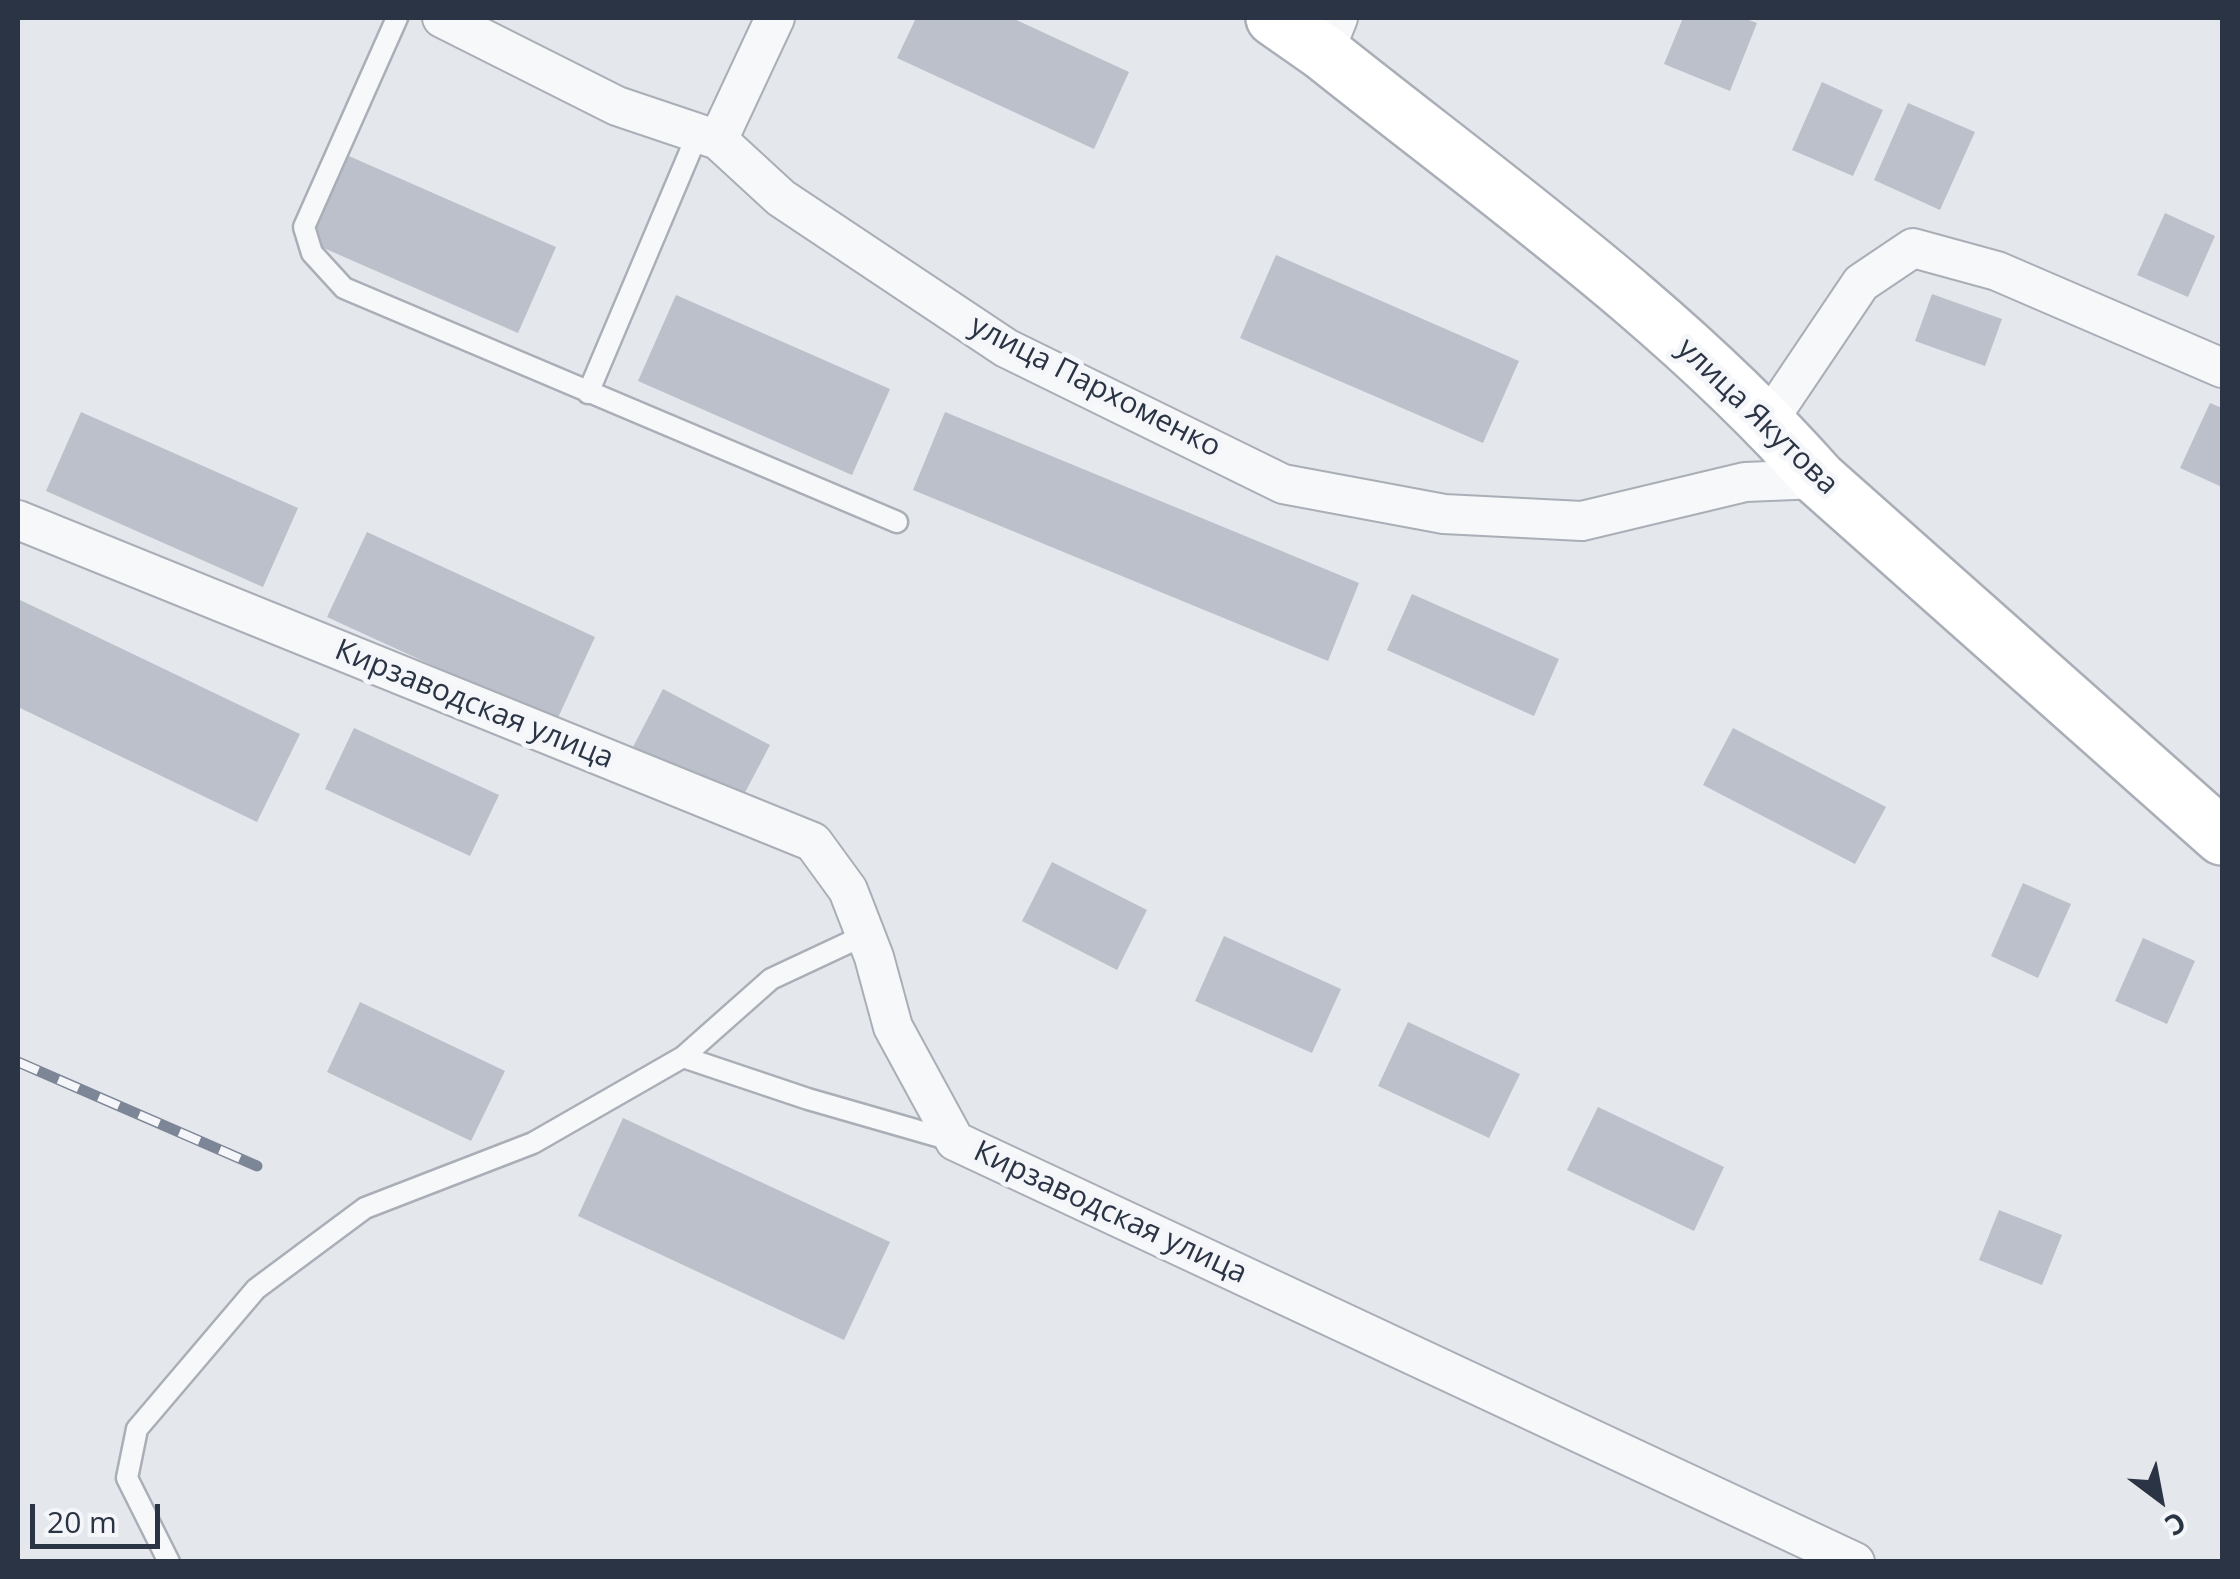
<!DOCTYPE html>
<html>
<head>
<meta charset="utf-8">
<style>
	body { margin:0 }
	#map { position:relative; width:2240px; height:1579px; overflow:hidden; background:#e4e7ec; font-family:"Open Sans",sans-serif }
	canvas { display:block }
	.frame { position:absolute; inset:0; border:20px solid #2b3445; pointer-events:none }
	.north { position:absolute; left:2110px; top:1449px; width:100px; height:100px; -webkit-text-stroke:8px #f4f6f9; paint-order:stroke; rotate:148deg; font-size:28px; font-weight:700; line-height:40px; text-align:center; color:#2b3445 }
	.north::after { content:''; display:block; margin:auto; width:35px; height:45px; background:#2b3445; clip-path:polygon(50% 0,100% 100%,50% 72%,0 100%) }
	.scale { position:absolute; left:30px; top:1504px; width:130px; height:45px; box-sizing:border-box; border:5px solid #2b3445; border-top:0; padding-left:12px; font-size:30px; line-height:35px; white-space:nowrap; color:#2b3445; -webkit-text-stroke:8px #f4f6f9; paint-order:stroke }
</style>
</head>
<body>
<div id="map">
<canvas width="2240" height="1579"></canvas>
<div class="frame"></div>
<div class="north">С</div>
<div class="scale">20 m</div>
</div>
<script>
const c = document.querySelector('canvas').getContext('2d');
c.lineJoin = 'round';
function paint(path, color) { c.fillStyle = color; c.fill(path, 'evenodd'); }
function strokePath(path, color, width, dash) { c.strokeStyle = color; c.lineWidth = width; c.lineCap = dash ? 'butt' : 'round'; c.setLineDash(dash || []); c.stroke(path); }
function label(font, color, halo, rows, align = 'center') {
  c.font = font + ' "Open Sans",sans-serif'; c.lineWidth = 10; c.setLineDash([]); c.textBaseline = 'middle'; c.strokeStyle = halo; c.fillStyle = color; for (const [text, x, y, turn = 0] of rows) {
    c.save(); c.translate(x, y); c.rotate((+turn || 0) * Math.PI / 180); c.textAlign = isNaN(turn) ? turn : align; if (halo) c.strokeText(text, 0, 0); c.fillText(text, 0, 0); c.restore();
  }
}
paint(new Path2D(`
	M 916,18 L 1012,18 L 1129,72 L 1094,149 L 897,58 Z
	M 1683,18 L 1743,18 L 1757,23 L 1730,91 L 1664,64 Z
	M 1822,82 L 1883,110 L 1853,176 L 1792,150 Z
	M 1908,103 L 1975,132 L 1940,210 L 1874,180 Z
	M 342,153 L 556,247 L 518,333 L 303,239 Z
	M 2165,213 L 2215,236 L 2188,297 L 2137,275 Z
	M 1276,255 L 1519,361 L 1483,443 L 1240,338 Z
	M 1932,294 L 2002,319 L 1985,366 L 1915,341 Z
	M 676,295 L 890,389 L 852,475 L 638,381 Z
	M 2210,403 L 2222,408 L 2222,487 L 2180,468 Z
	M 81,412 L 298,508 L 263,587 L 46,491 Z
	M 945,412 L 1359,583 L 1328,661 L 913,490 Z
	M 367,532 L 595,637 L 556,722 L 327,617 Z
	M 1412,594 L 1559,659 L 1534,716 L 1387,650 Z
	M 18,599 L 300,734 L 257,822 L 18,707 Z
	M 663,689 L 770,745 L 740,802 L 633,747 Z
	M 354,728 L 499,795 L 470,856 L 325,789 Z
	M 1733,728 L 1886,807 L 1855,864 L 1703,785 Z
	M 1052,862 L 1147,910 L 1117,970 L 1022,921 Z
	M 2023,883 L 2071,904 L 2038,978 L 1991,956 Z
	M 1224,936 L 1341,989 L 1312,1053 L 1195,1001 Z
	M 2143,938 L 2195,961 L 2167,1024 L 2115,1001 Z
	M 360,1002 L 505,1071 L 471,1141 L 327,1072 Z
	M 1408,1022 L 1520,1074 L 1489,1138 L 1378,1086 Z
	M 1598,1107 L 1724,1167 L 1694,1231 L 1567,1170 Z
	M 623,1118 L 890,1242 L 844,1340 L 578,1216 Z
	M 1999,1210 L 2062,1235 L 2042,1285 L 1979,1260 Z`), '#bbc0ca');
const lane = new Path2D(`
	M 397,18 L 304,227 L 312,253 L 344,288 L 897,522
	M 588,393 L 698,133
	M 683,1057 L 808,1099 L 954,1141
	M 169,1562 L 127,1478 L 137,1429 L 256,1289 L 365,1208 L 533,1143 L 683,1057 L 771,979 L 865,935`);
const street = new Path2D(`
	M 442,18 L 617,106 L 718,140 L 781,198 L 1006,348 L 1283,484 L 1444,514 L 1582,521 L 1745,482 L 1819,479
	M 1324,53 L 1338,18
	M 718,140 L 775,18
	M 1768,421 L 1861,283 L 1913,248 L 1997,271 L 2222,368
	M 18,520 L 813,842 L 848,890 L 874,957 L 893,1027 L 955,1141 L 1855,1562`);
const secondary = new Path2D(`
	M 1274,18 L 1324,53 C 1493,188 1675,316 1819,479 L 2222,837`);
strokePath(lane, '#a9aeb7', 25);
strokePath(street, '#a9aeb7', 42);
strokePath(secondary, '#a9aeb7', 60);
strokePath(lane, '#f7f8fa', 20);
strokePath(street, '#f7f8fa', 38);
strokePath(secondary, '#fff', 55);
const rail = new Path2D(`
	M 18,1062 L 257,1166`);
strokePath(rail, '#7d8696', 11);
strokePath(rail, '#f4f6f9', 8, [22]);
label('30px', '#2b3445', '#f4f6f9', [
	["улица Пархоменко",1095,387,27],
	["улица Якутова",1757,417,44],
	["Кирзаводская улица",474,705,22],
	["Кирзаводская улица",1110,1213,25]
]);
</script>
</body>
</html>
